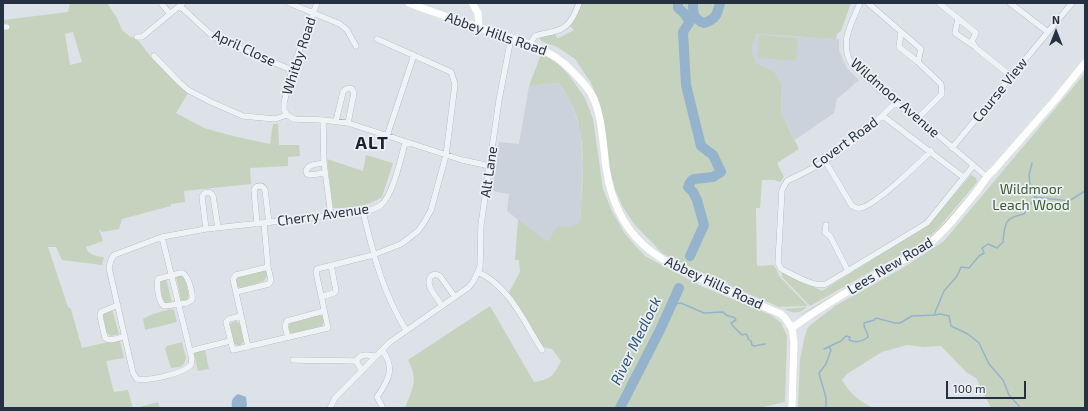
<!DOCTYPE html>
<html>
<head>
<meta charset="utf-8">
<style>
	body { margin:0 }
	#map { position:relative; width:1088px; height:411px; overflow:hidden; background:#dde2e8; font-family:"Exo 2",sans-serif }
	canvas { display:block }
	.frame { position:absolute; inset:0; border:4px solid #253140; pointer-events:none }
	.north { position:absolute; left:1036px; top:12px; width:40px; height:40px; -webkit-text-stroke:3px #edf1f6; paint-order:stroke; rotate:0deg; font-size:11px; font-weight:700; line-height:16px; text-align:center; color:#253140 }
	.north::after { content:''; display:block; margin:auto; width:14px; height:18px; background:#253140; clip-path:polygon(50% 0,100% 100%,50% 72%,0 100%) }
	.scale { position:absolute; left:946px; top:381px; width:80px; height:18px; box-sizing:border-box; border:2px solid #253140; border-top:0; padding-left:5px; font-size:12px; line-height:14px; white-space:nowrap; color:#253140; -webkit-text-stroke:3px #edf1f6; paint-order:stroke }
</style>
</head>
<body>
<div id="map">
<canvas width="1088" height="411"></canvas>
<div class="frame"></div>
<div class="north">N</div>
<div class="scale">100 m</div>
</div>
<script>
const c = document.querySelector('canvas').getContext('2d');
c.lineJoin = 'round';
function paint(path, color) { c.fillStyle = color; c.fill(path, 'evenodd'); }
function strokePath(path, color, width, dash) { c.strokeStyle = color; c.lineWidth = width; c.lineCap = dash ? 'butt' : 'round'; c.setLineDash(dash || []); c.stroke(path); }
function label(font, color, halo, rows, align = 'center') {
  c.font = font + ' "Exo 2",sans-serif'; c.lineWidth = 3.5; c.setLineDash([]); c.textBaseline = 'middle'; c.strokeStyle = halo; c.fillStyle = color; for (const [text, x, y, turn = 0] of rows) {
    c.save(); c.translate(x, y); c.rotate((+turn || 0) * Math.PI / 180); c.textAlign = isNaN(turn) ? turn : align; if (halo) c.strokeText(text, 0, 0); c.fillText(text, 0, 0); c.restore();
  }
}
paint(new Path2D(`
	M 757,34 L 839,39 L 839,50 L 846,67 L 859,80 L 837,99 L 834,113 L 795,140 L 781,112 L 782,84 L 774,71 L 756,63 L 750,49 Z
	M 559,83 L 571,102 L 580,129 L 583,163 L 580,222 L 568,227 L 547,243 L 507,211 L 509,194 L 492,191 L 499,142 L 519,144 L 529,86 Z`), '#cbd2db');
paint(new Path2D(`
	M 70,3 L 107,3 L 117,18 L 122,30 L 129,36 L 137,39 L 151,57 L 188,93 L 176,113 L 204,128 L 233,136 L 270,144 L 273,124 L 278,124 L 279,145 L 299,145 L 300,156 L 288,157 L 288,166 L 250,168 L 251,184 L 184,191 L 185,202 L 171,204 L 171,206 L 122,219 L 119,229 L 102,232 L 99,229 L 103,241 L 86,247 C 89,256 96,256 104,257 L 102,265 L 62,260 L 56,247 L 48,247 L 68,307 L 71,309 L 82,348 L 117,340 L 120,341 L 124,358 L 106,361 L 114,392 L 128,390 L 133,408 L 3,408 L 3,20 L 68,12 ZM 73,32 L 82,62 L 70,65 L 65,34 Z
	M 580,3 L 851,3 L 841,31 L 837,34 L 836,39 L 757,34 L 751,49 L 756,63 L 774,71 L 782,84 L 781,112 L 799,149 L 777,163 L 784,177 L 780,182 L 774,180 L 762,180 L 760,208 L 756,208 L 757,266 L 774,265 L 780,277 L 808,306 L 779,307 L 728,285 L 728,283 L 724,282 L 724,283 L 663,254 L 634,224 L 623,207 L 615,190 L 610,169 L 605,127 L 600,104 L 591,83 L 575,59 L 557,47 L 543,42 L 540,40 L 541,36 L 555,34 L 557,38 L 559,38 L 574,30 L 569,25 Z
	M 759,35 L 798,38 L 796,61 L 758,58 Z
	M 541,54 L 555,60 L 569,75 L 585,98 L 593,119 L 603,189 L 611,209 L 625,234 L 645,256 L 701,286 L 771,315 L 781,323 L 787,336 L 785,402 L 759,408 L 405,408 C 412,389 419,380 408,360 L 490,306 L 534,382 C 552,379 553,376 561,361 L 552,349 L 543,347 L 526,318 L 508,294 L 520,272 L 519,260 L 515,260 L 518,219 L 547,242 L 558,226 L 568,227 L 580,222 C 582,183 589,138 570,101 C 567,95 563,89 559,83 L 529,86 Z
	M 1085,73 L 1085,408 L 991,408 L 976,378 L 966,372 L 941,346 L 923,347 L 907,345 L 882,352 L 847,374 L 842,380 C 849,393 862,404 875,408 L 798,408 L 800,360 L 804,339 L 808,327 L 835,306 L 901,269 L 944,241 Z
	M 366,155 L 393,163 L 382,197 C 367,207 351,208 333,208 L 327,159 L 363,171 Z
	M 971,175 L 976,178 L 977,182 L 935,232 L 918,245 L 810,306 L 782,277 L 782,271 L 822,291 L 928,225 Z
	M 974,189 L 975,189 L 936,234 L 920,247 L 801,315 L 801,314 L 919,246 L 935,233 Z
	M 264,270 L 266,271 L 267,276 L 264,281 L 241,288 L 237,287 L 235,280 L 237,277 Z
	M 182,275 L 185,278 L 189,296 L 187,300 L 181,300 L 176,277 L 176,276 Z
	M 166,278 L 172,303 L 169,305 L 163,303 L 158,285 L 159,282 Z
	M 807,307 C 799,314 793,314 784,309 Z
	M 112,309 L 119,334 L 111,336 L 107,333 L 103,315 L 103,312 Z
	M 172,309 L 174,310 L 177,322 L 145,330 L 143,319 C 148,315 165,310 172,309 Z
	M 319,315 L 322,316 L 324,322 L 322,326 L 293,334 L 288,331 L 289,324 L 292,321 Z
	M 236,321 L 240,324 L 244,341 L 240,346 L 234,344 L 229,326 L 231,323 Z
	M 182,342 L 186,358 L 184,364 L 179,367 L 171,368 L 165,349 L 167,346 Z
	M 205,350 L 209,369 L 198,371 L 194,355 L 195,352 Z
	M 158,402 L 160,408 L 136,408 Z`), '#c5d3be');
paint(new Path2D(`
	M 238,394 L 246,397 L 247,405 L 246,408 L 232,408 C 231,401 232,398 238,394 Z`), '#95b3cc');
strokePath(new Path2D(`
	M 1032,163 L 1029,175 L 1030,185 L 1035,197
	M 671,307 L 675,306 L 676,304 L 681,303 L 704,313 L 723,312 L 726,315 L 735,318 L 736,320 L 731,323 L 733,326 L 742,335 L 746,334 L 748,337 L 748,339 L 751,341 L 752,345 L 754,346 L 765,344
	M 934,315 L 941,314 L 949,316 L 951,326 L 968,334 L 979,343 L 989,364 L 1003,380 L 1009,395 L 1019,406 L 1019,408
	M 824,349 L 841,341 L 846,336 L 850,337 L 849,340 C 856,343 862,342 868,337 C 868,331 863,329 864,323 L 874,320 L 876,318 L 895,323 L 900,323 L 912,316 L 934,315 L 944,291 L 957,276 L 961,267 L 969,268 L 979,256 L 984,253 L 982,248 L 988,244 L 997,248 L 1003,242 C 1005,223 1004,218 1024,214 L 1035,197 L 1069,201 L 1085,191
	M 826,408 L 826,398 L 819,373 L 826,364 L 831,350 L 829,347`), '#95b3cc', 1.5);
strokePath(new Path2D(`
	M 678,3 L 678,8 L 684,13 L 688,19 L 689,23 L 683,32 L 686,85 L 701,146 L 713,155 L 721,172 L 713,177 L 694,179 C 690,181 689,184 688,187 L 693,192 L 697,200 L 704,225 L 690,256
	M 693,3 C 693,13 693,19 704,23 C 716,19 717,15 720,3
	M 620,408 L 660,330 L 679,288`), '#95b3cc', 10);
const street = new Path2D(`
	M 161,3 L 170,14
	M 289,3 L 340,24 L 347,30 L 356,46
	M 317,3 L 292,70 L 284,103 L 284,110 L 287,115 L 294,119 L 323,120 L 348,123 L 462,160 L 490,166
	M 860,3 C 851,24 839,43 852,65 L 895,103 L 918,118 L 986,176
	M 868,3 L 921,49 L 918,62 L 941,84 L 942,94 L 918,118
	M 939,3 L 976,33 L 972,41 L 976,48 L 1011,76
	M 1010,3 L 1048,32
	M 180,6 L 208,32 L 219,40 L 292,70
	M 958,19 L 955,33 L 974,46
	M 3,27 L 7,27
	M 901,33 L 899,47 L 918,62
	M 137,37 L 142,37 L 183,3
	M 530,44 L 535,36 C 543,33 553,33 561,29 C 570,25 576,12 579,3
	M 154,56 L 179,82 L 188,90 L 211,102 L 243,116 L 275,119 L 287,115
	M 895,103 C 874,124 850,146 825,161 C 813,169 799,175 787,181 L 782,190 L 778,263 L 781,269 C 792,274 814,288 826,284 L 927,223 L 973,166
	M 883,116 L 963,177
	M 323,120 L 324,163 L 331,215
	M 336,121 L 343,92 C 346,88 348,87 352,89 L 354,93 L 348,123
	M 387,136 L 414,55
	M 952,148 L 1072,3
	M 825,161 L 852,206 C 855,207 857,209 860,208 C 875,206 919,163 931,151
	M 324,163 C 317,164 308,164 306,171 L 307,174 L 310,175 L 325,173
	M 363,212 C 374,256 382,291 406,330
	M 257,224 L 254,190 L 256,187 C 260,185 263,186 265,190 L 269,223
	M 826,225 L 825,232 L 830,236 L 848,271
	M 206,229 L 202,197 C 204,191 210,191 213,196 L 218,228
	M 162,237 L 192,359 L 191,365 C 182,374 149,381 137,379 L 133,373 L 109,268 L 111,260 L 114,255 L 162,237 L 206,229 L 363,212 C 370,210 376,209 381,205 C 393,195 401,158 405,143
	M 478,272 C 510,287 524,322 542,350
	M 180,273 L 183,273 C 189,278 193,293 192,300 L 187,303 L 164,306 C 158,301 157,288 158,279 Z
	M 236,292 L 269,284 L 271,280 L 268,267
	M 321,297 L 334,293 L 336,291 L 331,265
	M 118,305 L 101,312 L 100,316 L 105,338 C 111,342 119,338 125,336
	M 442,306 C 437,297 424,285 431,276 L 435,274 L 440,276 L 455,297
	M 241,316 L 229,319 L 226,322 L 233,350 L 328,328 L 316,272 L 317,269 L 373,255 L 401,244 L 418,231 L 425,221 L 431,210 L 446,155 L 455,84 L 451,72 L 377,39
	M 288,337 L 285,326 L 287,321 L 324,311
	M 248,347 L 233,279 L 236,275 L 268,267 L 264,223
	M 190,351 L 230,341
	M 293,360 L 356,361
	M 362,371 L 356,361 C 361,353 367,355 375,356
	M 382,406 L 377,397 C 388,381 396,368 382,350
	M 330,408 L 335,398 L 390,342 L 469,287 L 474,280 L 480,267 L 481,225 L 499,100 L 511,38`);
strokePath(street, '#a2a9b2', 6);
strokePath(street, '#f0f3f6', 5.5);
strokePath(new Path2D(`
	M 409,3 C 437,14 466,23 495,33 C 522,42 549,48 570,69 C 576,75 583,82 588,89 C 602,106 603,146 606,168 C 617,240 656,260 717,286 C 738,295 759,305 781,314 L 785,318 L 792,328 L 794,342 L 792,408
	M 472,3 L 478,13 L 479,28
	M 792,328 C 833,297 881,274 925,247 C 945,232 961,210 977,191 C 983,184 985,177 993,171 L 1056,99 L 1085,63`), '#fff', 7);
label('14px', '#253140', '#edf1f6', [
	["Abbey Hills Road",496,34,19],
	["April Close",244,48,25],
	["Whitby Road",299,56,-72],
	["Course View",1000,90,-51],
	["Wildmoor Avenue",895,98,41],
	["Covert Road",845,143,-36],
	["Alt Lane",489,172,-82],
	["Cherry Avenue",323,215,-8],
	["Lees New Road",890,266,-31],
	["Abbey Hills Road",714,283,25]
]);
label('14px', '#3d5d31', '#edf1f6', [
	["Wildmoor",1031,189],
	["Leach Wood",1031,205]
]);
label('italic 15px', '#2c5378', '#edf1f6', [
	["River Medlock",636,341,-64]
]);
c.letterSpacing = '1px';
label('bold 18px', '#182231', '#edf1f6', [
	["ALT",372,143]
]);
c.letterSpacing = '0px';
</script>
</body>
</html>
